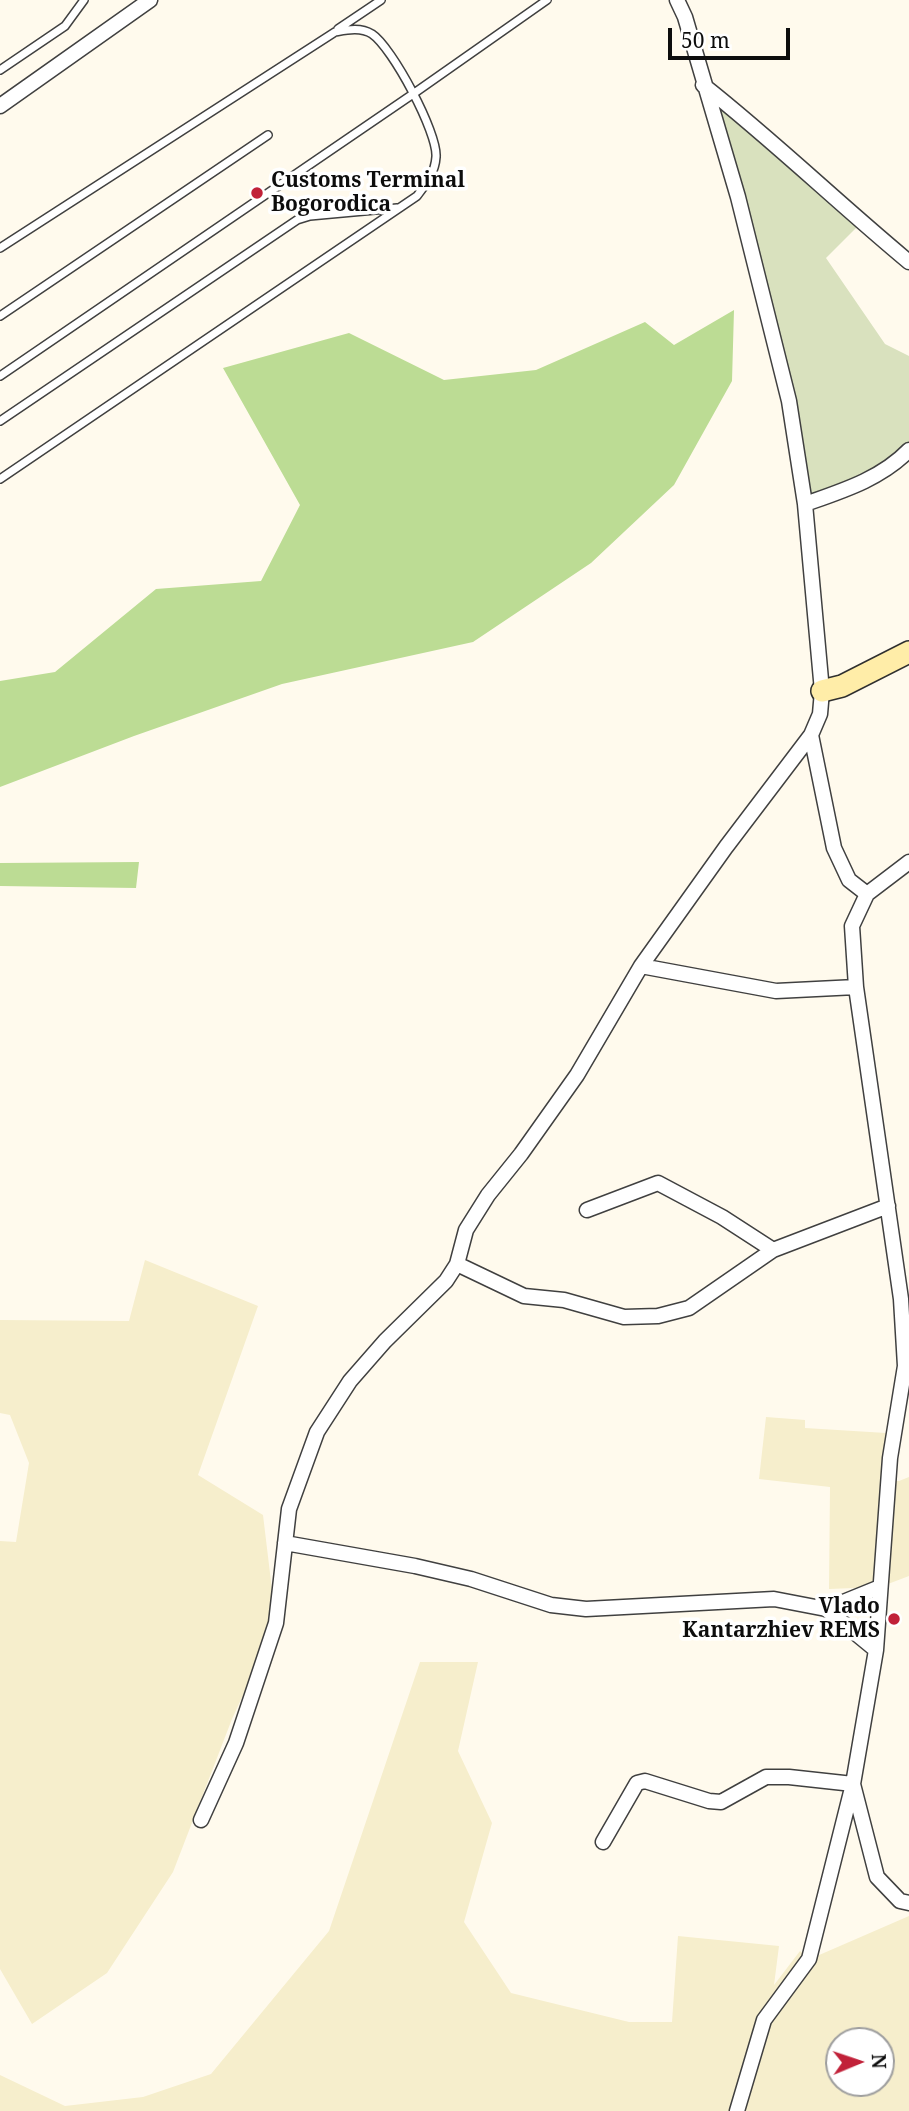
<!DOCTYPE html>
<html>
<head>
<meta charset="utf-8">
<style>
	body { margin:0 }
	#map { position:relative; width:909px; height:2111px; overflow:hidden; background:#fffaed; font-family:"Noto Serif",serif }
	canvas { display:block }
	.north { position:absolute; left:825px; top:2027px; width:70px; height:70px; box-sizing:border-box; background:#fff; border:2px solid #9e9e9e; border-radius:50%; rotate:88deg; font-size:19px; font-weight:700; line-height:28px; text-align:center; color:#0d0d0d }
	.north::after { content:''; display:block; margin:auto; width:24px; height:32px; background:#c12139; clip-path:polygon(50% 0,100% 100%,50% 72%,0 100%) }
	.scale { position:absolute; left:668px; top:28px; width:122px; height:32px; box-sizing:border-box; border:4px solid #0d0d0d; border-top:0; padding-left:9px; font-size:21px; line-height:24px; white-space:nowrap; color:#0d0d0d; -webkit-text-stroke:5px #fff; paint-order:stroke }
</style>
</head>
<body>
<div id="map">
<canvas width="909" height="2111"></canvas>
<div class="north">N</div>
<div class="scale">50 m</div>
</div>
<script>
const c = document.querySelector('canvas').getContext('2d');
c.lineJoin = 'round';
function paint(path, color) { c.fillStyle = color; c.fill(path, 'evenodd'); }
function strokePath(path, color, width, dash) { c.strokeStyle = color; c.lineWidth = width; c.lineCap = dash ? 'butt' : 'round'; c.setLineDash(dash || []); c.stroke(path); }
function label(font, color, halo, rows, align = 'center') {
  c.font = font + ' "Noto Serif",serif'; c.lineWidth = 7; c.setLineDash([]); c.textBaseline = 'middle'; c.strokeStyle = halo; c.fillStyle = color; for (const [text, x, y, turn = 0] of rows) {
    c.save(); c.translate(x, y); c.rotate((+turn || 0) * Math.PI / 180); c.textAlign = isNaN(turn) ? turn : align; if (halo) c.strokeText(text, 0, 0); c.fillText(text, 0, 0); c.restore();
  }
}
paint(new Path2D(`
	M 145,1260 L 258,1306 L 198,1475 L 263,1515 L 276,1623 L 232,1719 L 173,1872 L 107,1973 L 32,2024 L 0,1969 L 0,1541 L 16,1542 L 29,1463 L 10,1415 L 0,1413 L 0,1320 L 129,1321 Z
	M 766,1417 L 805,1420 L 805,1428 L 886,1433 L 883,1481 L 899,1481 L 909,1477 L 909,1576 L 880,1587 L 829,1589 L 830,1487 L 759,1479 Z
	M 420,1662 L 478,1662 L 458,1751 L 492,1823 L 464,1922 L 511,1993 L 629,2022 L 672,2022 L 678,1936 L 779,1946 L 774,1985 L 800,1951 L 810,1959 L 909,1916 L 909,2111 L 0,2111 L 0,2075 L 65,2106 L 143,2097 L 211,2074 L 329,1931 ZM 839,2041 L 881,2041 L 881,2083 L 839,2083 Z`), '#f6eecc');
paint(new Path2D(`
	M 734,310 L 732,381 L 674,485 L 591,563 L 473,642 L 282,684 L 134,736 L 0,787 L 0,681 L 55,672 L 156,589 L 261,581 L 300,505 L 223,368 L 349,333 L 444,380 L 536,370 L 645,322 L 674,345 Z
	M 139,862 L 136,888 L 0,886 L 0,863 Z`), '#bcdc94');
paint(new Path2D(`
	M 703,85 L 861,223 L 826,258 L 885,344 L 909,356 L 909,450 L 805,504 L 789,401 Z`), '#d9e1be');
const lane = new Path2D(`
	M 338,29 L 381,0
	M 0,70 L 65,26 L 84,0
	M 0,248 L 335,32 C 347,30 360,27 372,34 C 392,47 438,133 436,157 C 435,173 426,184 417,196 L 0,479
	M 0,316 L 268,135
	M 0,376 L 413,94 L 547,0
	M 0,421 L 297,220 L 310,216 L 397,208`);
const street = new Path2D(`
	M 703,85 C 774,141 839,204 909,262
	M 0,106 L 150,0
	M 805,504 C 842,491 881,479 909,450
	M 867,894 L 909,862
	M 641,966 L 776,991 L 856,987
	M 587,1210 L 658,1183 L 722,1217 L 773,1250
	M 457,1264 L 524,1296 L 564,1300 L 624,1317 L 658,1316 L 689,1308 L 773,1250 L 888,1206
	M 285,1543 L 415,1566 L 471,1579 L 551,1605 L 586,1609 L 774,1599 L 826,1609 L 880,1587
	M 826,1609 L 876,1650
	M 201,1820 L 236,1743 L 276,1623 L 289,1509 L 317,1432 L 350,1381 L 385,1341 L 446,1281 L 457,1264 L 466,1230 L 488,1195 L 521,1154 L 577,1075 L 641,966 L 726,847 L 811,735 L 820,714 L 822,691 L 805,504 L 789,401 L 738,197 L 685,17 L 677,0
	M 603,1842 L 637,1783 L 645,1781 L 709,1801 L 721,1802 L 766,1777 L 789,1777 L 853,1784 L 877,1877 L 900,1901 L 909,1903
	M 737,2111 L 764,2020 L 809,1959 L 853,1784 L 876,1650 L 890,1458 L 905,1366 L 901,1299 L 856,987 L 852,926 L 867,894 L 849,880 L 834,848 L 811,735`);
const secondary = new Path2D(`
	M 822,691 L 842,686 L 909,652`);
strokePath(lane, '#404040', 10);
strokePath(street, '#404040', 17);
strokePath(secondary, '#2f2f2f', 24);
strokePath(lane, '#fff', 7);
strokePath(street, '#fff', 14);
strokePath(secondary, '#ffeda8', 21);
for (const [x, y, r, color] of [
	[257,193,7,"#c12139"],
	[894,1619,7,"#c12139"]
]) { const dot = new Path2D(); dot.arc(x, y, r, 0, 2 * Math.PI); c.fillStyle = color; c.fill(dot); strokePath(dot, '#fff', 2.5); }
label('bold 21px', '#0d0d0d', '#fff', [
	["Customs Terminal",271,181],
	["Bogorodica",271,205],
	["Vlado",880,1607,"right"],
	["Kantarzhiev REMS",880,1631,"right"]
], 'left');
</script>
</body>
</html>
